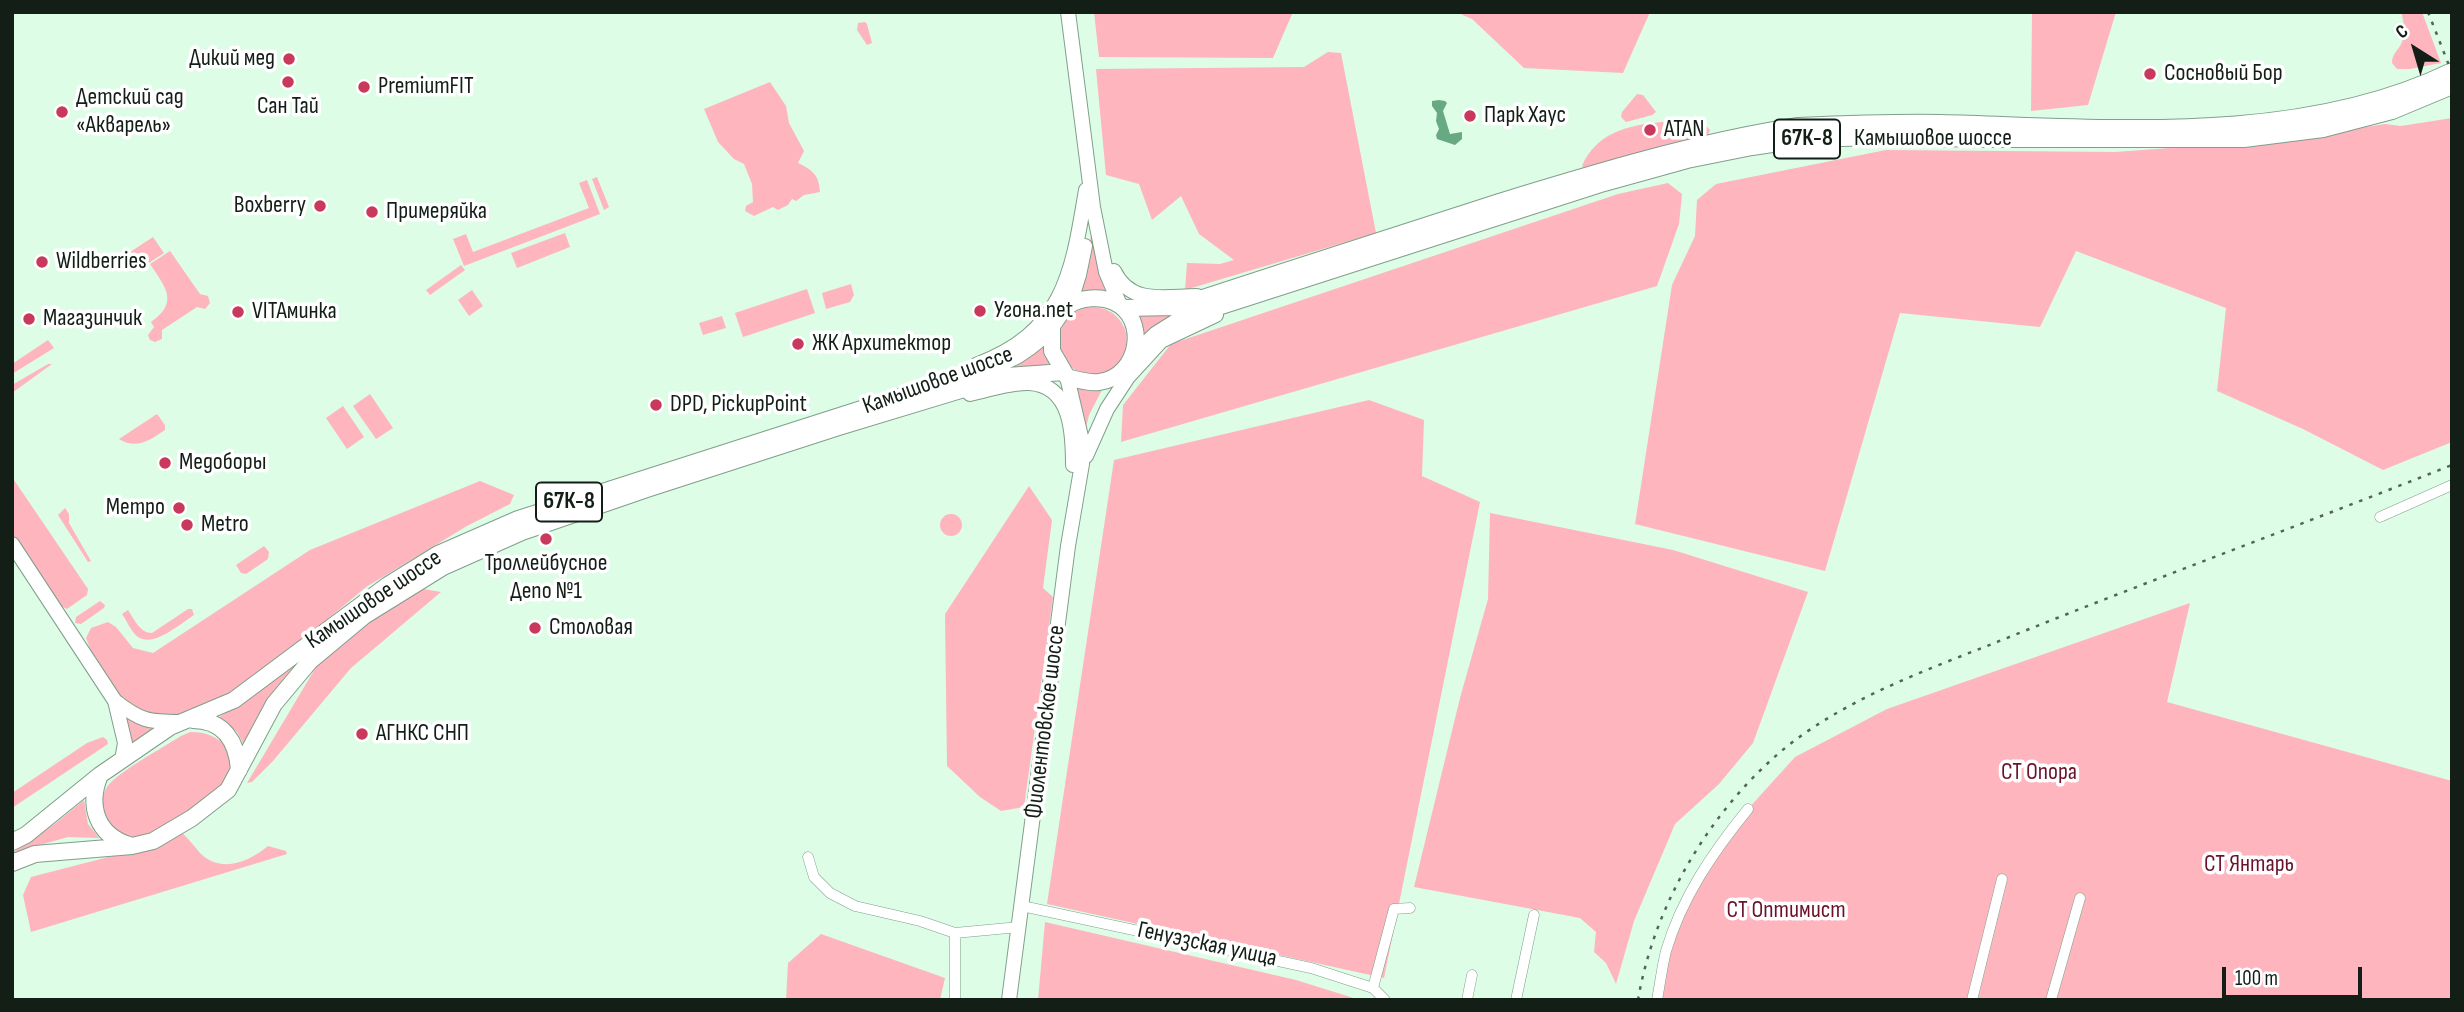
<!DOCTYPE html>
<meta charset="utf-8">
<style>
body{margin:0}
#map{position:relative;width:2464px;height:1012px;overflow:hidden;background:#ddfde7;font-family:"Sofia Sans Condensed",sans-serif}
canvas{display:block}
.frame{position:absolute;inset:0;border:14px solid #121e16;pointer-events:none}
.north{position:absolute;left:2380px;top:14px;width:70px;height:70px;-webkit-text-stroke:5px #fff;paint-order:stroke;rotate:323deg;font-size:19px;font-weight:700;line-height:28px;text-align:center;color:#121e16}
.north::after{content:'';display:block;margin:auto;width:24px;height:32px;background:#121e16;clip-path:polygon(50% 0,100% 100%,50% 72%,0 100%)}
.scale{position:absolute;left:2222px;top:967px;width:140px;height:32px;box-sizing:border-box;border:4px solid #121e16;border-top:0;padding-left:9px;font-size:21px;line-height:24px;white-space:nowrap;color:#121e16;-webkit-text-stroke:5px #fff;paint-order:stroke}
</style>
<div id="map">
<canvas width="2464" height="1012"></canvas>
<div class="frame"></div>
<div class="north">С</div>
<div class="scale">100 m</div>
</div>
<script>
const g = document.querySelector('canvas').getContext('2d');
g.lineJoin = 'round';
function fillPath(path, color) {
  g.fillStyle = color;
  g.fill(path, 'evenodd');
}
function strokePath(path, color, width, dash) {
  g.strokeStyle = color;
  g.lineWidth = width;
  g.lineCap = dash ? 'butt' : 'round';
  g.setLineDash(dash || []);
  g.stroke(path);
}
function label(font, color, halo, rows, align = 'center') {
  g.font = font + ' "Sofia Sans Condensed",sans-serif';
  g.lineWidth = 7;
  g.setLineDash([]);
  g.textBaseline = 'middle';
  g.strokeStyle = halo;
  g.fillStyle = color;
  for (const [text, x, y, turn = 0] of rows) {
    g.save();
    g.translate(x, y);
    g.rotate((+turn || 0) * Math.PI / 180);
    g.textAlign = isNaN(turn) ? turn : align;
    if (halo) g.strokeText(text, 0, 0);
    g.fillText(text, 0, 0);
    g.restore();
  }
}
fillPath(new Path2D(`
 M1094,12h199l-20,46 -174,-1z
 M1456,12h194l-27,61 -99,-5 -52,-49z
 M2032,12h84l-28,93 -57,6z
 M2401,12h21l19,51 -31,6h-13l-5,-6c0,-10 7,-13 10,-21 3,-9 2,-21 -1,-30z
 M865,22l2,2 5,19 -5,2 -10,-15 1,-7z
 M1328,52l13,1 35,180 -191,57 2,-27 33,1 14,-4 -35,-26 -18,-38 -29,24 -13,-36 -33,-9 -10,-106 208,-2z
 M770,82l16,24 3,17 15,28 -6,12c14,7 21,11 22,29l-16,3 -8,6 -4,-2 -4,6 -10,5 -5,-3 -19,9 -9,-5 1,-5 7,-4 -1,-18 -8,-20 -10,-5 -16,-17 -14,-33z
 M1637,94l6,1 13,17 -4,3 -26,7 -5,-5 1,-5z
 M2452,118v324l-69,28 -80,-41 -86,-38 9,-83 -150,-57 -36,76 -140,-14 -75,258 -190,-47 37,-239 23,-49 2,-36 19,-16 170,-34 229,2 167,-12 103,-16 16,2z
 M1662,122l6,1 4,5 21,-4 14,3 3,3 -2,5 -123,34 -3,-3c14,-33 46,-41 80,-44z
 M597,177l12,30 -5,3 -12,-31z
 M587,180l13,34 -136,52 -11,-27 13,-5 7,18 116,-44 -10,-25z
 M1668,183l14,11 -3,30 -22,62 -536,156 2,-37 48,-61 447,-150z
 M1092,230l22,68 -37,-2 6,-17z
 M565,233l5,14 -53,21 -6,-15z
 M153,237l11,16 -29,19 -11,-16z
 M170,251l30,43 8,2 2,7 -5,6 -8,-2 -35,23v9l-7,3 -5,-2 -2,-5 6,-8 -3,-5c28,-20 15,-34 -1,-58z
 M461,265l4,5 -35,25 -4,-5z
 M851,284l3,11 -4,7 -24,7 -4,-16z
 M807,289l8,24 -72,24 -8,-24z
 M472,290l11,16 -14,10 -11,-16z
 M1059 341a34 34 0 1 1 68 0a34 34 0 1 1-68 0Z
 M1188,309l-48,33 -8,-28z
 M722,316l4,12 -23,7 -4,-12z
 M48,340l6,8 -42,26v-10z
 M1046,340l9,29h-52z
 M48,364h4l-40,29v-8z
 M1073,384l31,2 -15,29 -3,13z
 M370,394l23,34 -17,11 -23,-33z
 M1369,400l55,20 -2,56 58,26 -96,476 -337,-74 67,-444z
 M343,406l21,31 -17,12 -21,-31z
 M157,414l8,11v5c-15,10 -28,20 -46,9z
 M12,477l76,112 -1,6 -20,14 -6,-3 -49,-71z
 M480,481l34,14 -4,9 -43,22 -101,61 -113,95 -54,30 -41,6 -36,-16 -31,-51 -5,-13 5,-10 17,-6 8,5 17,21 20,5 157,-103z
 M1029,486l23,34 -9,68 10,9 -29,210 -23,4 -21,-14 -33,-31 -2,-152z
 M65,508l4,6v9l22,38 -3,1 -30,-47z
 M1490,513l183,37 135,42 -55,151 -34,41 -44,40 -41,97 -18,63 -10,-21 -12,-11 2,-20 -16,-14 -166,-31 46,-189 28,-99z
 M940 525a11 11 0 1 1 22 0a11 11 0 1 1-22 0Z
 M264,546l5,6 -1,7 -22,15 -5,-1 -5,-8z
 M418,588l23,4 -90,76 -78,93 -21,21 -5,1 69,-116 14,-17 25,-20z
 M100,601l5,4 -1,3 -23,16 -6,-1 1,-6z
 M2190,603l-23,99 285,79v219h-795l9,-49 24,-61 58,-81 47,-52 92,-48z
 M188,609h4l2,6c-13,8 -40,33 -56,22 -7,-5 -11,-16 -16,-23l6,-4c6,9 12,23 24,23z
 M308,651l-64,94 -7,-13 -18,-15 38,-24z
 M127,715l31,13 -31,20 -2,-31z
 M190,732c16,0 28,4 37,17 21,36 -40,62 -64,78 -8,5 -19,11 -29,11 -25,0 -40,-31 -27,-51 9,-14 57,-40 74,-51z
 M103,737l4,3 1,4 -96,64v-15l75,-50z
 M84,800l4,24 11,14 -31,-1 -56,16 44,-30z
 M181,832c7,6 13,14 19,21 21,21 49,9 68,-7l18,5 1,3 -256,78 -8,-37 8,-18 116,-30z
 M1045,922l251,58 64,20h-322z
 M821,934l124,44 -5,22h-154l2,-37z`), '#feb5be');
fillPath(new Path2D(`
 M1439,100l6,1 2,2 -4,8 7,23 12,-2v7l-7,6 -18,-6 -1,-4 3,-6 -3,-8 1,-8 -5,-7v-5z`), '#67aa81');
const street = new Path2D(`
 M2380,517l72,-32
 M808,857l6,20 16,16 25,13 65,15 35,12 64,-6
 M1022,906l289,62 62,20 12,12
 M1373,988l21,-79 16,-1
 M955,1000v-67
 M1467,1000l5,-25
 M1516,1000l18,-85
 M1657,1000c3,-16 5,-33 9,-49 16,-54 47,-99 82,-142
 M1972,1000l30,-121
 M2051,1000l29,-102`);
const secondary = new Path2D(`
 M1068,12l25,195 13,65 14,33
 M1114,271c17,35 51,25 83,25
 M1071,301l8,-26 6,-29
 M976,365c88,-33 96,-91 110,-175
 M970,394c19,-4 40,-12 59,-11 43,2 44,51 44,82
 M1086,456l21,-47 21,-32 33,-36 55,-26
 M12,544l103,157 10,42 -3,17
 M115,701c26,20 33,21 65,21
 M1009,1000l59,-454 14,-82 1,-19 -16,-68`);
const primary = new Path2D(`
 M1123,308l52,-1c108,-35 216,-71 324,-105 98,-30 197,-60 299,-76 47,-2 95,-4 143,-3 166,4 357,23 511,-52
 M1134,355l23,-21 24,-15 423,-136 83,-23 65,-13 53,-8 74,-2 113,2h252l79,-10 69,-18 60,-25
 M193,720c31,0 44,22 46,50
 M100,775c-13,31 -3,60 29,70
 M12,842l14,-7 74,-60 70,-48 64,-27 154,-115 50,-31 80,-35 471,-151c9,-4 20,-8 29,-13 11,-7 25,-18 33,-28 6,-7 9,-15 17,-21 12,-9 33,-10 46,-4 35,16 26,75 -15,80 -11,1 -22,-2 -32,-5l-15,-26v-24
 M12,863l23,-9 97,-8 21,-5 39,-23 36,-28 46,-86 36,-43 54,-45 79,-49 79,-35 125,-43 192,-62 168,-51 57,-4`);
strokePath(street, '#809e8a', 11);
strokePath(secondary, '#809e8a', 16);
strokePath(primary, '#809e8a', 18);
strokePath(street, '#fff', 10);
strokePath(secondary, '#fff', 14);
strokePath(primary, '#fff', 16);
strokePath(new Path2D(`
 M2428,12l24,61
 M1638,1000c15,-89 65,-177 131,-238 62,-58 150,-89 228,-120 151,-61 304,-117 455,-177`), '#536559', 2.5, [3.5, 7]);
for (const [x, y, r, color] of [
 [289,59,7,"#c8395c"],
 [2150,74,7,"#c8395c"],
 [288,82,7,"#c8395c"],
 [364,87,7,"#c8395c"],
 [62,112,7,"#c8395c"],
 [1470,116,7,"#c8395c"],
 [1650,130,7,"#c8395c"],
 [320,206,7,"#c8395c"],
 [372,212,7,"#c8395c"],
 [42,262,7,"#c8395c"],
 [980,311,7,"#c8395c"],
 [238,312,7,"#c8395c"],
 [29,319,7,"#c8395c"],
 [798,344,7,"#c8395c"],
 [656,405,7,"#c8395c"],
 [165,463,7,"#c8395c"],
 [179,508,7,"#c8395c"],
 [187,525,7,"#c8395c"],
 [546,539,7,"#c8395c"],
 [535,628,7,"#c8395c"],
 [362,734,7,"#c8395c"]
]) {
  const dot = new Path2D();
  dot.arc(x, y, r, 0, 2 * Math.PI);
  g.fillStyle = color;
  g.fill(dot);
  strokePath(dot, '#fff', 2.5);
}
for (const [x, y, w] of [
 [1807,139,66],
 [569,502,66]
]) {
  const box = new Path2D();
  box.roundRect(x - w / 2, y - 19.5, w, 39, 5);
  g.fillStyle = '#fff';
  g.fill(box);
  strokePath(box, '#121e16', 2);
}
label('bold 23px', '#121e16', null, [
 ["67К-8",1807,139],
 ["67К-8",569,502]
]);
label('24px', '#121e16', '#fff', [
 ["Дикий мед",275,59,"right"],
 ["Сосновый Бор",2164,74],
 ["PremiumFIT",378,87],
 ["Детский сад",76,98],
 ["«Акварель»",76,126],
 ["Сан Тай",288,107,"center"],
 ["Парк Хаус",1484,116],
 ["ATAN",1664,130],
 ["Boxberry",306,206,"right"],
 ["Примеряйка",386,212],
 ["Wildberries",56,262],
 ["Угона.net",994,311],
 ["VITAминка",252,312],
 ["Магазинчик",43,319],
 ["ЖК Архитектор",812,344],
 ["DPD, PickupPoint",670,405],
 ["Медоборы",179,463],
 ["Метро",165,508,"right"],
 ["Metro",201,525],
 ["Троллейбусное",546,564,"center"],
 ["Депо №1",546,592,"center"],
 ["Столовая",549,628],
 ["АГНКС СНП",376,734]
], 'left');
label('24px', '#121e16', '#fff', [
 ["Камышовое шоссе",1933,139],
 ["Камышовое шоссе",938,381,-20],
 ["Камышовое шоссе",374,600,-34],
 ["Фиолентовское шоссе",1046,722,-83],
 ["Генуэзская улица",1207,945,12]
]);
label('24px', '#6b122b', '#fff', [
 ["СТ Опора",2039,773],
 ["СТ Янтарь",2249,865],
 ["СТ Оптимист",1786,911]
]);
</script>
